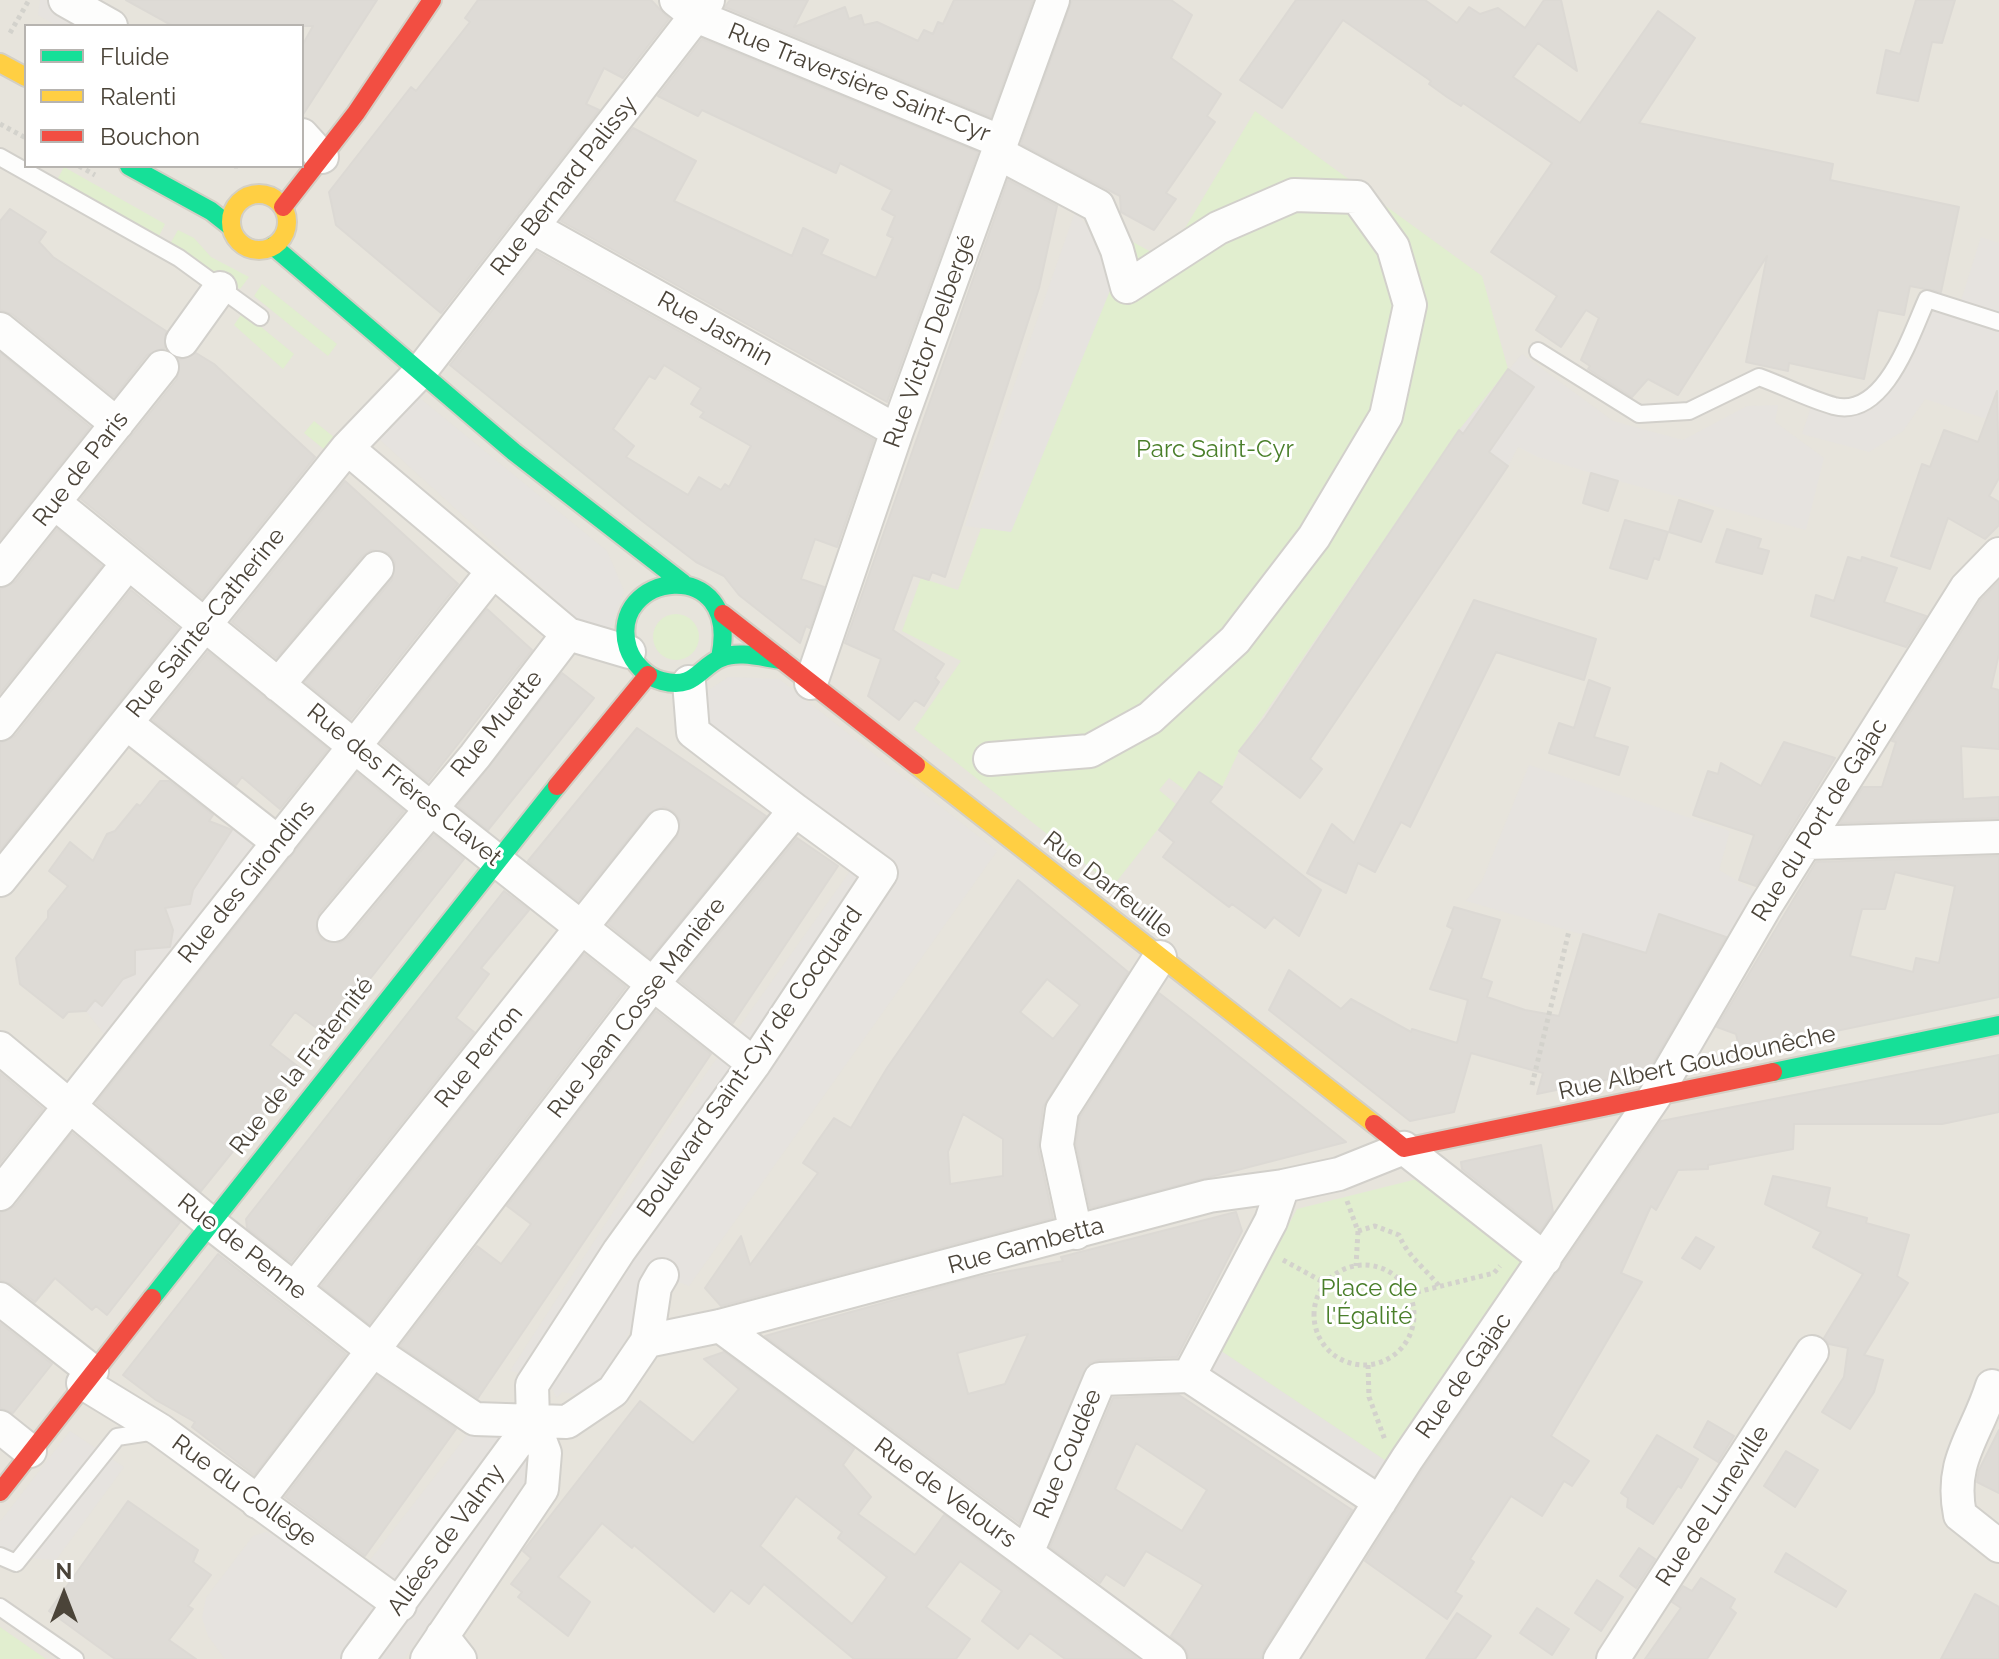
<!DOCTYPE html>
<meta charset="utf-8">
<style>
body{margin:0}
#map{position:relative;width:1999px;height:1659px;overflow:hidden;background:#f4f2ee;font-family:Raleway,sans-serif}
canvas{display:block}
.legend{position:absolute;left:24px;top:24px;width:280px;height:144px;box-sizing:border-box;background:#fff;border:2px solid #b7b4b0;margin:0;padding:10px 14px;list-style:none;font-size:24px;color:#4b4439}
.legend li{display:flex;align-items:center;gap:16px;height:40px}
.legend b{width:40px;border:2px solid #b7b4b0}
.north{position:absolute;left:24px;top:1555px;width:80px;height:80px;-webkit-text-stroke:6px #fff;paint-order:stroke;rotate:0deg;font-size:22px;font-weight:700;line-height:32px;text-align:center;color:#4b4439}
.north::after{content:'';display:block;margin:auto;width:28px;height:36px;background:#4b4439;clip-path:polygon(50% 0,100% 100%,50% 72%,0 100%)}
</style>
<div id="map">
<canvas width="1999" height="1659"></canvas>
<ul class="legend">
<li><b style="height:10px;background:#16e098"></b>Fluide</li>
<li><b style="height:10px;background:#ffcf43"></b>Ralenti</li>
<li><b style="height:10px;background:#f24e42"></b>Bouchon</li>
</ul>
<div class="north">N</div>
</div>
<script>
const g = document.querySelector('canvas').getContext('2d');
g.lineJoin = 'round';
function fillPath(path, color) {
  g.fillStyle = color;
  g.fill(path, 'evenodd');
}
function strokePath(path, color, width, dash) {
  g.strokeStyle = color;
  g.lineWidth = width;
  g.lineCap = dash ? 'butt' : 'round';
  g.setLineDash(dash || []);
  g.stroke(path);
}
function label(font, color, halo, rows, align = 'center') {
  g.font = font + ' Raleway,sans-serif';
  g.lineWidth = 6;
  g.setLineDash([]);
  g.textBaseline = 'middle';
  g.strokeStyle = halo;
  g.fillStyle = color;
  for (const [text, x, y, turn = 0] of rows) {
    g.save();
    g.translate(x, y);
    g.rotate((+turn || 0) * Math.PI / 180);
    g.textAlign = isNaN(turn) ? turn : align;
    if (halo) g.strokeText(text, 0, 0);
    g.fillText(text, 0, 0);
    g.restore();
  }
}
fillPath(new Path2D(`
 M0,0h1999v1659h-1999zM26,26h276v140h-276z`), '#e7e4dc');
fillPath(new Path2D(`
 M1255,111l227,165 26,93 -49,61 -220,321 -17,36 -23,-15 -13,19 -17,-13 -10,12 18,15 -64,81 -199,-157 47,-68 -59,-30 19,-53 37,12 138,-368 70,38z
 M64,167l101,57 -6,12 -102,-56z
 M178,230l16,8 17,19 38,20 -9,12 -70,-45z
 M262,284l75,60 -9,12 -74,-60z
 M243,312l51,42 -11,15 -49,-44z
 M314,421l26,21 -9,13 -27,-22z
 M653 637a23 23 0 1 1 46 0a23 23 0 1 1-46 0Z
 M1425,1177l105,80 -141,206 -168,-112 76,-142z
 M0,1627l46,32h-46z`), '#e1eecf');
fillPath(new Path2D(`
 M40,0h5l47,26h-35l-19,-11z
 M1075,212l46,52 -110,268 -46,-6z
 M1981,237l18,6v180l-74,-24 -22,32 -34,21 -67,-18 9,-27 24,8 37,-5 27,-33 42,-84 20,8z
 M1522,354l91,67 70,19 64,-34 31,-1 -3,17 49,36 -18,72 -188,-49 -80,-24 -20,-10 -10,19 -49,-36z
 M416,395l191,156 17,40 -14,40 -29,-8 -204,-186z
 M728,677l51,2 218,172 -308,435 -34,-13 -38,88 -29,35 -26,-4 -5,6 -11,-20 -36,-7 163,-251 188,-264 -156,-130 1,-34z
 M1529,765l201,66 -11,39 39,23 -27,45 -72,-24 -13,39 -180,-52 16,-20z
 M243,815l36,28 -164,205 -29,-37z
 M1221,1351l168,112 -19,30 -163,-116z
 M475,1425l25,5 37,27 -1,21 -132,181h-179l-17,-23 -6,-18 4,-20 47,-62 13,-4 16,6 130,56 -42,-34z
 M70,1431l54,36 -68,93 -56,-4v-34z`), '#e6e3df');
const building = new Path2D(`
 M126,0h251l-75,116v-70l11,-20h-140z
 M478,0h173l18,19 -46,59 -19,-10 -18,36 13,6 -158,203 -105,-88 -7,-33 82,-105 5,4 54,-69 -5,-4z
 M730,0h78l-14,27 51,-20 4,12 12,-4 3,10 13,-3 41,19 6,-11 9,4 5,-12 5,2 11,-24h79l-42,117 -266,-110z
 M1072,0h99l21,15 -21,43 50,36 -14,22 8,6 -49,71 10,6 -22,31 -33,-18 -1,-16 -99,-52z
 M1296,0h129l32,23 12,-16 11,7 18,-6 27,20 19,-28h17l16,71 -39,-28 -25,34 67,46 78,-112 37,27 -56,85 194,41 -3,16 129,27 -18,85 -31,-6 -6,29 -26,-5 -14,69 -75,-16 -1,8 -42,-9 21,-106 -89,139 -30,-16 -16,18 -44,-28 2,-3 -9,-6 18,-42 -13,-8 -25,37 -25,-17 21,-34 -66,-44 61,-89 -89,-60 -2,3 -14,-9 -18,-13 2,-3 -88,-61 -61,88 -42,-28z
 M1916,0h39l-13,43 -10,-1 -14,59 -41,-8 9,-43 14,4z
 M702,39l276,113 -91,250 -326,-181 72,-93 63,33 -22,40 118,55 11,-28 25,12 -7,14 55,24 17,-40 -6,-3 8,-19 -13,-7 10,-19 -52,-27 -4,10 -134,-63 -4,6 -40,-20z
 M1008,180l49,26 -18,82 -94,289 -13,-5 -3,8 -16,-5 -20,55 51,34 -9,14 4,4 -15,24 -9,-6 -16,20 -31,-24 13,-37 -36,-16z
 M10,209l36,23 -7,10 14,15 113,74 -1,17 -18,7 -33,42 -102,-83 -12,-4v-89z
 M537,252l337,188 -37,107 -22,-8 -14,40 23,8 -14,41 -4,-2 -6,17 -61,-48 -15,-19 -28,-14 -55,-42 -191,-155zM664,365l37,23 -10,16 13,8 -4,5 51,29 -22,41 -4,-3 -4,6 -22,-13 -11,18 -62,-38 8,-11 -21,-17 36,-53 6,3z
 M0,353l90,74 -90,113z
 M196,353l18,11 101,93 -113,141 -121,-99 96,-120 2,-19z
 M1508,369l26,18 -45,65 19,14 -198,293 12,10 -22,29 -61,-47 26,-33 194,-288 4,4z
 M1997,391l2,87 -10,18 10,6v23l-14,14 -37,-21 -18,51 -39,-13 31,-92 8,3 14,-37 34,12z
 M1591,473l27,8 -10,30 -25,-8z
 M345,481l113,103 -107,135 -46,-37 87,-102 3,-18 -6,-9 -18,-3 -9,6 -86,102 -44,-36z
 M1679,500l34,11 -12,31 -32,-10z
 M1625,520l43,12 -9,28 -5,-2 -7,21 -37,-11z
 M57,529l45,37 -102,127v-104l15,-7z
 M1727,529l34,10 -3,9 11,3 -7,23 -46,-12z
 M1848,557l13,4 1,-4 35,11 -13,34 42,14 -20,31 -95,-31 5,-21 18,6z
 M1999,581v73l-8,34 8,2v59l-38,-3 2,53 36,-2v21l-159,5 23,-36h19l14,-45 -4,-1 89,-141z
 M131,590l47,38 -178,222v-107l15,-7z
 M1474,600l122,39 -12,41 -88,-28 -86,175 -9,-5 -26,50 -17,-9 -12,30 -39,-20 25,-49 22,19z
 M487,609l45,41 -104,132 -47,-39z
 M208,652l120,97 -48,60 -38,-32 -6,8 -83,-65z
 M562,673l32,25 -106,132 -30,-24z
 M1589,680l21,8 -16,49 34,10 -9,28 -70,-22 10,-30 15,5z
 M637,728l129,88 -116,142 -42,-34 69,-87 3,-17 -6,-8 -10,-5 -16,7 -70,87 -50,-40z
 M1784,742l51,16 -79,128 -17,-6 15,-45 -61,-20 15,-44 10,3 3,-11 40,23z
 M1199,772l23,15 -12,15 111,88 -22,46 -25,-19 -9,11 -33,-24 -3,3 -66,-50 11,-15 -15,-12z
 M357,773l47,38 -85,102 -3,18 6,9 18,3 9,-6 85,-102 30,24 -138,176 -31,-23 -25,33 30,23 -99,123 -105,-88z
 M160,781h9l44,34 -4,6 23,9 -39,60 -3,14 -25,4 8,22 -3,17 -35,3v24l-12,5 -21,27 -7,-6 -9,11 -18,1 -5,6 -43,-34 -4,-26 32,-40v-7l20,-25 -19,-15 21,-29 23,19 14,-27 8,-3 22,-27 3,2z
 M797,838l41,28 -105,157 -53,-42z
 M1999,856v141l-259,54 -4,-17 -19,-7 99,-165zM1895,872l60,14 -16,77 -23,-5 -3,14 -63,-16 12,-47h23z
 M1018,880l110,92 -85,135 -5,41 15,70 -332,88 -16,-18 36,-52 9,29 68,-92 -15,-10 14,-21 17,-24 17,10 36,-60zM1047,979l33,26 -27,34 -33,-27zM963,1114l40,25v37l-53,8 -2,-32z
 M504,891l25,19 -48,58 8,6 -33,44 18,14 -183,230 -44,-34 -1,-9z
 M1454,907l46,13 -19,58 11,4 -5,15 38,13 34,6 24,-82 63,19 13,-39 67,23 -78,134 -111,23 6,-21 -72,-20 -17,59 -44,9 -141,-111 20,-40 52,39 10,-10 60,33 1,-3 45,14 11,-43 -38,-11 23,-60 -6,-3z
 M584,954l42,33 -257,337 -48,-38z
 M1159,993l31,24 156,125 -256,66 -14,-64 4,-27z
 M656,1011l55,43 -233,344 -78,-52 77,-100 24,18 30,-40 -24,-18z
 M1999,1055v57l-57,12h-148l-1,25 -85,16v4l-30,1 -22,40 -5,-4 -30,67 21,9 -91,154 38,25 -17,25 -8,-5 -22,35 -31,-20 -41,63 4,3 -19,30 7,4 -15,23 -82,-58 58,-92 238,-348z
 M0,1073l43,36 -43,54z
 M72,1133l108,89 -73,93 -11,-9 -4,4 -37,-32 -20,24 -23,-18 -12,-4v-67l15,-7z
 M1541,1145l12,67 -13,19 -78,-62 -1,-7z
 M1773,1176l57,12 -4,19 41,11 -1,5 43,12 -12,41 11,7 -44,72 19,5 -9,32 -24,37 -28,-17 22,-35 4,-29 -19,-4 -5,-6 39,-64 -50,-27 8,-15 -56,-28z
 M1236,1212l6,19 -65,126 -78,3 -10,4 -70,159 -254,-187 208,-58 90,-17 -2,-4zM1028,1334l-23,50 -37,10 -11,-41z
 M1696,1237l18,10 -14,22 -18,-11z
 M218,1254l128,100 -92,121 -62,-48 3,-5 -39,-22 -33,-25z
 M0,1323l52,41 -39,49 -13,-5z
 M724,1352l130,97 -11,16 28,32 -13,17 57,41 29,-40 194,144h-73l-35,-26 -12,16 -36,-28 20,-30 -42,-30 -34,46 44,32 -14,20h-102l-90,-75 -15,20 -18,-14 -17,22 -80,-67 -2,3 -30,-25 -44,54 32,25 -22,34 -50,-39 4,-5 -11,-8 20,-26 -8,-7 117,-150 53,42 46,-54 -35,-30zM796,1496l46,36 -4,6 49,39 -35,47 -92,-78z
 M377,1376l79,53 -91,127 -80,-59z
 M1179,1395l173,115 -88,139 -3,10h-72l-2,-8 -16,-15 32,-51 -57,-34 -22,35 -18,-12 -6,9 -50,-36 63,-149zM1136,1443l71,47 -25,41 -67,-42z
 M1708,1421l26,15 -16,26 -24,-15z
 M1999,1430v63l-22,-11 2,-12z
 M1657,1435l41,24 -17,29 -3,-2 -25,38 -26,-17 1,-9 -7,-5z
 M1786,1451l32,19 -23,37 -31,-21z
 M128,1501l70,49 -5,12 18,13 -23,31 5,3 -24,31 27,19h-81l-66,-48z
 M1639,1548l16,11 -19,29 -16,-12z
 M1786,1553l60,38 -10,16 -61,-35z
 M1701,1578l34,21 -5,9 6,5 -29,46h-62l36,-51 -9,-6 11,-16 9,5z
 M1597,1580l26,17 -22,34 -26,-18z
 M1975,1594l24,13v52h-58z
 M1537,1608l32,21 -17,26 -32,-22z
 M1457,1613l34,23 -16,23h-49z`);
fillPath(building, '#dedbd6');
strokePath(building, '#dcd9d4', 2);
const lane = new Path2D(`
 M0,157l179,101 81,59
 M1538,351l101,63 50,-3 70,-34c25,9 50,22 75,29 51,13 77,-72 93,-107l72,23
 M0,1556l16,7 101,-126 39,-6
 M0,1607l75,52`);
const street = new Path2D(`
 M65,0l46,26
 M676,0l20,16 306,126
 M302,135l20,22
 M532,227l365,204
 M0,329l117,95
 M182,341l38,-53
 M347,448l221,186 61,18
 M56,504l373,303 325,257
 M0,570l162,-203
 M811,683l86,-252 156,-431
 M278,685l99,-117
 M126,723l153,120
 M0,724l128,-161
 M990,759l100,-8 60,-33 85,-78 79,-103 72,-121 24,-111 -17,-58 -36,-50 -63,-2 -76,33 -91,59 -10,-37 -19,-44 -100,-53
 M1806,843l193,-6
 M0,880l347,-432 73,-76 288,-372
 M334,925l141,-169 93,-122
 M0,1048l209,174 162,127 104,70 92,3 46,-31 34,-50 8,-54 7,-12
 M0,1194l493,-623
 M1076,1233l-19,-88 5,-35 98,-153
 M295,1288l367,-462
 M0,1299l92,72
 M720,1326l450,333
 M647,1341l73,-15 489,-130 74,-10 56,-12 65,-26 141,111
 M1189,1376l82,-155 12,-35
 M83,1383l77,47 240,175
 M1992,1386c-16,51 -43,74 -32,129l39,31
 M0,1427l30,24
 M257,1502l395,-517 143,-175 -102,-78 -4,-50
 M1027,1553l73,-174 89,-3 191,126
 M442,1636l18,23
 M358,1659l175,-238
 M427,1659l115,-170 3,-36 -12,-32 -1,-36 87,-134 135,-187 127,-191 -86,-63
 M1280,1659l127,-200 248,-363 110,-189 201,-319 33,-34
 M1613,1659l199,-307`);
const fast = new Path2D(`
 M129,166l82,45 19,15
 M273,246l241,206 169,131
 M720,658c23,-106 -115,-86 -92,-10 5,15 18,29 34,33 33,9 37,-14 59,-23 18,-8 43,0 61,2
 M1773,1072l226,-47
 M152,1298l405,-512`);
const slow = new Path2D(`
 M0,63l26,14
 M231 222a28 28 0 1 1 56 0a28 28 0 1 1-56 0Z
 M916,765l458,359`);
const jam = new Path2D(`
 M283,207l73,-94 76,-113
 M723,614l193,151
 M557,786l91,-111
 M1374,1124l30,24 369,-76
 M0,1492l152,-194`);
strokePath(lane, '#d2d0cb', 20);
strokePath(street, '#d2d0cb', 36);
strokePath(fast, '#d3cfc5', 22);
strokePath(slow, '#d3cfc5', 22);
strokePath(jam, '#d3cfc5', 22);
strokePath(new Path2D(`
 M10,33l19,-33
 M0,124l26,14
 M79,166l16,9
 M234,166h8
 M1532,1085l37,-154
 M1347,1201l11,30 -2,35
 M1358,1231l17,-5 24,9c9,22 26,33 41,52
 M1283,1260l42,23
 M1314 1315a50 50 0 1 1 100 0a50 50 0 1 1-100 0Z
 M1409,1294l85,-21 6,-7
 M1368,1365l1,32 16,43`), '#d3d2cc', 5, [4, 4]);
strokePath(lane, '#fdfdfc', 16);
strokePath(street, '#fdfdfc', 32);
strokePath(fast, '#16e098', 18);
strokePath(slow, '#ffcf43', 18);
strokePath(jam, '#f24e42', 18);
label('24px', '#4b4439', '#fff', [
 ["Rue Traversière Saint-Cyr",859,83,22],
 ["Rue Bernard Palissy",564,186,-52],
 ["Rue Jasmin",715,329,29],
 ["Rue Victor Delbergé",930,341,-70],
 ["Rue de Paris",81,469,-52],
 ["Rue Sainte-Catherine",206,623,-51],
 ["Rue Muette",497,724,-51],
 ["Rue des Frères Clavet",404,785,39],
 ["Rue du Port de Gajac",1820,820,-58],
 ["Rue des Girondins",247,882,-51],
 ["Rue Darfeuille",1108,885,38],
 ["Rue Jean Cosse Manière",637,1008,-52],
 ["Rue Perron",479,1057,-51],
 ["Boulevard Saint-Cyr de Cocquard",750,1062,-55],
 ["Rue Albert Goudounêche",1697,1063,-12],
 ["Rue de la Fraternité",302,1066,-52],
 ["Rue Gambetta",1026,1246,-15],
 ["Rue de Penne",242,1247,38],
 ["Rue de Gajac",1464,1376,-55],
 ["Rue Coudée",1068,1454,-67],
 ["Rue du Collège",244,1491,36],
 ["Rue de Velours",945,1493,36],
 ["Rue de Luneville",1713,1506,-57],
 ["Allées de Valmy",446,1540,-54]
]);
label('24px', '#4a7f2a', '#fff', [
 ["Parc Saint-Cyr",1215,450],
 ["Place de",1369,1289],
 ["l'Égalité",1369,1317]
]);
</script>
